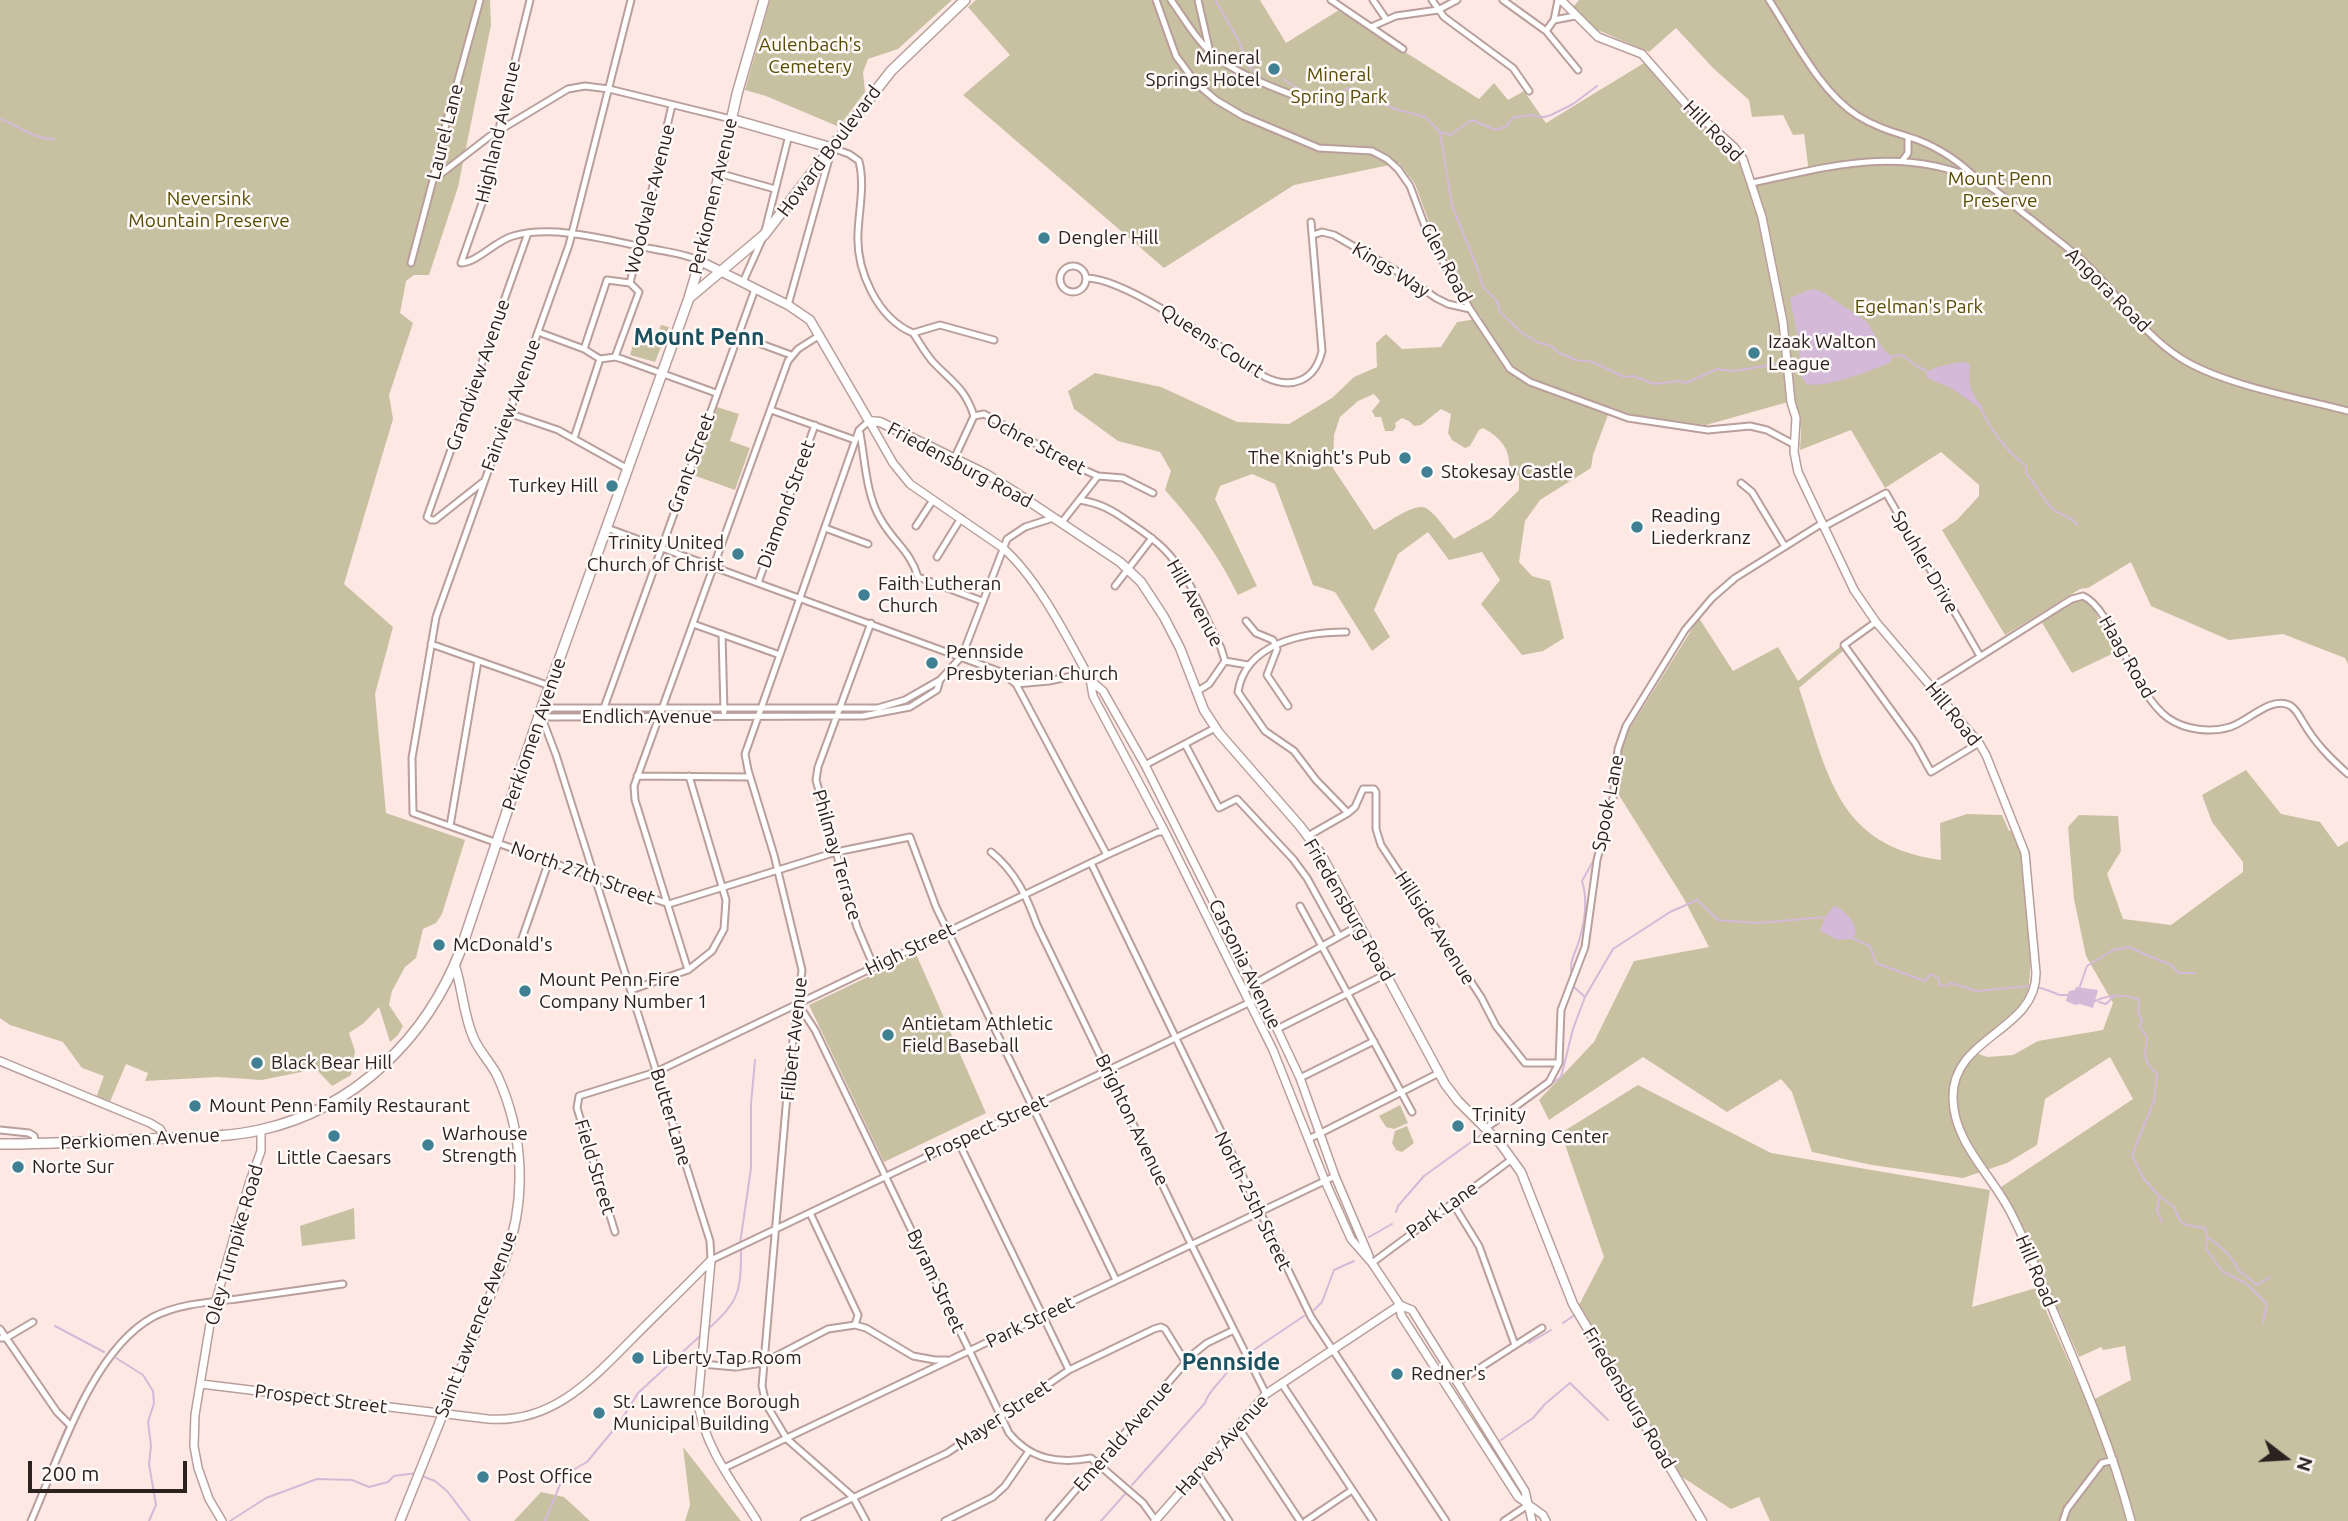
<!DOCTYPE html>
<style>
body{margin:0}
#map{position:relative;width:2348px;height:1521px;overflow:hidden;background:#fee8e4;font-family:Ubuntu,sans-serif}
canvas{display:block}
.north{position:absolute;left:2250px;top:1423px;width:70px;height:70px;-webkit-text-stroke:5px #fff9f8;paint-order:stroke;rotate:107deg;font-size:19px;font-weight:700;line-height:28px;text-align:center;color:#2b211f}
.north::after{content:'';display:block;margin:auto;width:24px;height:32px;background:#2b211f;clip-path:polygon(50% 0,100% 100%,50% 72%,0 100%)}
.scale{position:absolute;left:28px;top:1461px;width:159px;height:32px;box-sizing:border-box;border:4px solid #2b211f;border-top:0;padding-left:9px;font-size:21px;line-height:24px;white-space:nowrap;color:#2b211f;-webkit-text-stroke:5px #fff9f8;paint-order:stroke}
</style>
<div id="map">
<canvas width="2348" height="1521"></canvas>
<div class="north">N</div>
<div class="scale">200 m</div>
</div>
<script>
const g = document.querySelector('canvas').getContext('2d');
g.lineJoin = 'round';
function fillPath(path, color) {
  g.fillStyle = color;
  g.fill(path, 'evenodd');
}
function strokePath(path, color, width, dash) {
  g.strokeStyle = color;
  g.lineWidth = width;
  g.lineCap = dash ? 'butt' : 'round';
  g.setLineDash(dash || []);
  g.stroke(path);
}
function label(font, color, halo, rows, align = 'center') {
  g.font = font + ' Ubuntu,sans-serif';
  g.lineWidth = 5;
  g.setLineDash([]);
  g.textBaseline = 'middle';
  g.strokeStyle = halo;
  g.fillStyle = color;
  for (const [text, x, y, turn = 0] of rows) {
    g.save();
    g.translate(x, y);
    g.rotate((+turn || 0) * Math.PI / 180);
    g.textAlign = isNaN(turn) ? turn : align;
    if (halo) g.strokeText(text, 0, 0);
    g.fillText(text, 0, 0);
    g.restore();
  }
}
fillPath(new Path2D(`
 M0,0h490l1,25 -33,162 -29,88h-15l-8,6 -6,32 13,10 -24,72 4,24 -49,165 49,43 -18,67 11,119 79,27 -23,74 -6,9 -13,6 -7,29 -11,9 -13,24 -3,14 14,21 -5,9 -8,7 -11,-35 -15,16 -15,10 6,18 -4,24 -19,11 -16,-17 -54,11 -45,-3 -72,4 3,-8 -22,-9 -17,40 -13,-6 8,-22 -22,-8 -19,-26 -53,-17 -10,-7z
 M770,0h182l-54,49 -30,10 -5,13 2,20 -25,33 -3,1 -71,-30 -21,-6z
 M976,0h284l26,43 53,-33 140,89 15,-16 14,17 16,-9 22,32 98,-60 42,47 43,38 9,11 10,28 61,-14 -5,-39 -11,1 -10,-20 -31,2 -3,-17 -35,-31 -38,-41 -27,24 -54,-23 -22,-22 6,-7h769v664l-3,-6 -62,-24 -54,6 -78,-34 -20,-44 -43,26 -8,1 -75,46 -63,-105 15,-10 22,-24v-11l-38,-33 -56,36 -34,-58 -51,20 1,-19 -6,-29h-7l-82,23 -74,-10 -21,-8 -18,48 -2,13 -51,32 -15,21 -6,41 13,14 18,5 14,57 -21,13 -21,4 -41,-51 19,-24 -18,-28 -33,8 -21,-28 -30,22 -24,56 16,27 -18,14 -37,-59 -22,-7 -38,-101 -23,-10 -32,12 -5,13 42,87 -19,9c-21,-42 -42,-70 -73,-105l6,-19 -11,-19 -42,-11 -44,-32 -6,-18 27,-18 66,14 76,35 52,2 43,-26 22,-21 23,-10 -1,-24 10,-9 16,15 39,-2 16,-25 25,-4 -9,-11 -41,-77 -17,-46 -16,-21 -105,22 -130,83 -201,-173 47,-40 -42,-48zM1374,394l6,7 -8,10 3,6h6l4,14h8l3,-4 -1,-4 7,-5 7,3 5,5 7,-1 20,-16 10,5 -3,19 4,7 13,8 5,-2 9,-16 4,-2c18,10 28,21 26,43l10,5v14l-28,28 -37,21c-8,-9 -18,-25 -28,-31 -12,-6 -41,17 -52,22l-41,-62 1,-33 6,-18 18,-16z
 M661,325l8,2 -14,35 -25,-7 7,-24 21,2z
 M717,407l22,7 -9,27 20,7 -15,42 -42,-15z
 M2082,600l10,6 24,46 -44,21 -31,-52 27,-17z
 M1699,618l34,53 45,-24 20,34 43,-35 3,4 -45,38c29,85 37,158 142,172l-1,-37 27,-9 35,1 7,16 4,-1c2,6 6,13 7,20 6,24 17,132 5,150 -13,22 -40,32 -55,51l17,6 26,-2 25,-14 65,-11 10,-27 -27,-47 -12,-57 -6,-72 11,-12 39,1 3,35 -14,23 16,45 48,6 72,-53v-10l-31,-40 -10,-27 44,-25 35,44 39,8 18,25 10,-6v680h-578l-11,-24 -28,12 -49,-32 -103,-172 25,-48 -43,-124 77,-48 133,68 219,37 -18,117 64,-19 51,115 44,-23 -6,-34 -22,4 -2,-3 -22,10 -63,-143 -15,-27 132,-88 -23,-42 -65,42 -8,46 -30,18 -44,15 -91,-13 -60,-13 -20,-60 -11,-13 -54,33 -84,-55 -94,63 -10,-20 55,-58 40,-81 75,-14 -25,-48 -67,-107 2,-33 6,-23z
 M916,954l70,159 -102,49 -75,-157z
 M1400,1105l8,18 -14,6 -8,-2 -7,-11z
 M1407,1126l7,17 -12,9 -6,-2 -4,-7 3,-12z
 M354,1208l1,31 -53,7 -2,-20z
 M683,1447l58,74h-56l5,-16z
 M541,1492l23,5 26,24h-76z`), '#c7c1a2');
fillPath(new Path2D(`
 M1814,289l10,4 43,29 17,28 8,7 -1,5c-17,8 -67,27 -85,22l-5,-8 -2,-33 -9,-45 16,-7z
 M1967,362l3,3c-2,18 0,27 12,41l-1,3 -30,-21 -24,-10 -1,-5c12,-8 27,-10 41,-11z
 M1834,906c12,5 21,15 22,28l-4,5 -14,1 -18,-9 6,-15z
 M2076,987l22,3 -5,18 -13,-4 -5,1 -9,-4 3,-10 6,-1z`), '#d4b9d9');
strokePath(new Path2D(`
 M1215,0l24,41 10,26 11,7
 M1283,79c26,17 36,26 66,9l46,21 30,8 15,15 12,74 26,64 5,17 14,14 3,11 21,20 16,10 14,4 8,7 17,7 17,2 31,15 9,-1 21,8 25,-3 7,2 31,-14 17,2 50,-8
 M0,119c19,7 33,20 54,20
 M1441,132l9,3 22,-15 24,10 11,-4 5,-8 17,-3 15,2 7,-2 22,-11 24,-18
 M1890,357l12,-2 18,13 8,3
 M1980,407c11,23 26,44 46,59v7c9,9 16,27 28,37 8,6 18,6 23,15
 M1852,938l18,8 6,17 49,18 6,-7 8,5v6l7,1 5,-3 25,8 54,-5
 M1572,978c-3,-18 2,-21 7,-37 6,-20 9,-41 3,-60l10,-18
 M2035,987c4,0 21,6 24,8h10
 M2079,989l8,-23 26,-16 15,-3 43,18 8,8h16
 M1585,997l28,-48 57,-37 27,-12 21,20 39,3 70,-6
 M2095,1001c14,-6 29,-8 44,-1l-1,13 4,9 -3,4 8,11c-2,15 -5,26 10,36l-3,28 -22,54 12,24 15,17 15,11 6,14 6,4 19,3 2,9c12,8 27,20 31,33l19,15 13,-8
 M2099,1002l7,2 8,-8
 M1490,1129l71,-52 12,-48 12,-32 -11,-10 -1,-4
 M2159,1197l-2,14 5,11
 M1396,1212l2,-6 26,-30 61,-44
 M1369,1237l23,-13
 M2207,1238l-1,11 16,22 25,13 20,20 -4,19
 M740,1244l11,-76v-64l4,-44
 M1314,1310l8,-8 12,-32 20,-9
 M1563,1323l10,-7
 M55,1326l49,26
 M707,1330c32,-29 34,-37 34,-81
 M1529,1343l22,-13
 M1252,1351l52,-35
 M116,1358l27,17 10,16 1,12 -6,19 3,24 -2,18 7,41 -7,16
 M1501,1440l32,-22 12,-14 25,-21 38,37
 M422,1476l13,5 12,10 23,30
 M1132,1485l73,-82c5,-17 24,-26 29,-43l7,-3
 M230,1521l36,-23 51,-19 35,1 17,7 19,-5 6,-6 23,-3
 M545,1521l19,-46 23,-13 33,-40 18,-29 62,-57
 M1101,1521l24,-27`), '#d4b9d9', 2);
const minor = new Path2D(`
 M530,0l-27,110 -16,79 -26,74c17,-1 34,-22 52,-27 42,-12 98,5 140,13 15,3 33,5 47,12
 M631,0l-62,245 -133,372 -24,141 1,55 256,91 167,-52 74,-15 26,70 180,373
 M1156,0l20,56 20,27 20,17 27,16 76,32 53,3 15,8 11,10 12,17 19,51 41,72 40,60 20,13 98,36 80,12 42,-4 17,4 28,15
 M1171,0c14,20 29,46 49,60 25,17 54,28 81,38
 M1198,0l11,48
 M1331,0l72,49
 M1373,0l13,19
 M1432,0l12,17 69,51 16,23
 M1503,0l43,31 32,39
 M1769,0c25,38 50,91 89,116 19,12 39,17 60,24 23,9 42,22 59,39
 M1554,20l21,-4
 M1371,27l25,-11 42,-6 19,-10
 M1546,31l8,-11 4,-20
 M1902,161l6,-8v-16
 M718,173l57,16
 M433,180l57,-44 78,-47 17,-3 24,3 122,30
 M1752,183c79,-17 150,-38 228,-2 19,9 34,26 51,38 20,17 43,32 61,51 29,29 54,67 90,89 42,26 117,39 166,52
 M1313,235l9,-3 12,3 66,38 36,25 12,6 22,5
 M411,263l22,-83 8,-38 39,-142
 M1060 279a13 13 0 1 1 26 0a13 13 0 1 1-26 0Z
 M1086,278c42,0 140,73 179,99 27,13 50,4 57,-26l-11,-129
 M743,282l21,-47 25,-100
 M788,305l44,-157 17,6 10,7c6,24 0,47 -1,72 -2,37 19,85 55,100l27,-8 54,15
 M538,332l46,17 16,10 15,-2 7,2 94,34
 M913,333c7,10 12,20 20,29 19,20 32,26 41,54
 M737,335l54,20
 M584,349l23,-69 23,3 42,-178
 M615,357l24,-65 -9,-9
 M771,410l84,30
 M508,413l50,17 70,39
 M974,416l10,-2 91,52 23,10
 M860,433c5,27 6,61 20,85 13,24 30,32 38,59l64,24
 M574,438l26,-79
 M954,459l20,-43
 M483,482l-48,38h-4l-4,-3 101,-284
 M1741,483l11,9 32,53
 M1079,500c21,3 33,10 50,22 12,8 24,16 35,27 26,26 40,67 57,99l4,13
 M1062,522l36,-46 25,2 30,15
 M916,526l17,-26
 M1823,527l63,-34 94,163
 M607,528l394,144 15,12 91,171
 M825,528l43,16
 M937,557l24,-39
 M758,583l57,-158
 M1115,586l37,-48
 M1246,621l10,12 17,7 4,9 -10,26 21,31
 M1876,622l-32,23 71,98 16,29 48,-29
 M871,623l-53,144 -2,13 41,147 17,40
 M693,624l87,31
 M1346,632c-42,0 -101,11 -108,60l27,39 29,20 22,29 32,33
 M722,634l2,78
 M431,644l119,42
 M1225,661l23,4
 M1016,684l33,-3 37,-8
 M1932,687l130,-82 10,-6 11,-3c30,13 50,97 85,122 17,12 43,15 62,9 17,-5 41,-31 59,-22 7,3 10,11 14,17 12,21 27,36 45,52
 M1196,692l13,-8 16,-23
 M540,713l16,42 154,486 1,19 550,-263
 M540,713l10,4 313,-1 47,-9 27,-17 3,-10 22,-24 45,-117 18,-12 28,-9
 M540,713l13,-5h325l27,-8 35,-20
 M601,716l154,-427
 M1185,744l34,64 18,-9 56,60 14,19 32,58
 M1145,765l70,-37
 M637,776l113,1
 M450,826l28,-165
 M1308,836l40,-23 7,-6 8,-18h11l2,3v37l5,16 100,152 15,29 29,37h34
 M991,852c24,19 36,45 46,73l154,319 75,150
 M1091,863l220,454 135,204
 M1300,906l112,206
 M520,944l29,-83
 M688,970l-53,-170 -1,-14 154,-425 10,-12 22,-14
 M631,990l57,-20 24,-19 12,-22 2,-29 -37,-124
 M1243,990l108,-60
 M798,1004l17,26 194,403c22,27 50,31 82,25l52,45 13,18
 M1277,1029l109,-55
 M1300,1078l74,-37
 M1486,1128l63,-46 10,-19 2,-53 24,-63 12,-87 16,-62 5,-49 8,-23 59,-96 27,-32 23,-20 86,-54
 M0,1130l29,3 5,3 2,7
 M1309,1139l130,-66
 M958,1141l111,229
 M1452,1202l27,44 36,99
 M810,1213l48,102 -3,10
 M615,1232l-38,-124 2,-12 77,-24 451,-217 51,-23h7
 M1372,1263l140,-104
 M0,1329l57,83 14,14
 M0,1338h6l27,-16
 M702,1364l33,3 28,-4 65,-34 27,-4 11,3 47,28 22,4h12
 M1458,1382l84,-54
 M1282,1384l91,137
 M1238,1427l62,94
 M724,1468l611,-292
 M1197,1473l32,48
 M31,1521c28,-63 60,-170 122,-204 25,-13 56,-15 84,-18 35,-5 71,-10 106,-15
 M804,1521l143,-68 122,-83 85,-41 7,-2 4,2 21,34
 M866,1521l-13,-24 -66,-58 -21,-35 -4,-18 27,-314 13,-102 -28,-115 -26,-85 -3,-16 114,-324 10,-9
 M945,1521l48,-24 12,-11 24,-35
 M1049,1521l143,-166 15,-12 27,-13
 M1306,1521l46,-31
 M1504,1521l24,-16
 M2063,1521l4,-12 35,-46 12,-3`);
const tertiary = new Path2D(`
 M1561,0l37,37 44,17 43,49 49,44 9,12 19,58 21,105 8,80 5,16 -2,34 4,20 56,118 22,32 103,121 7,12 39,98 11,120c0,59 -85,63 -83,126 1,45 41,78 59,116 18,35 31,72 46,107 28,66 55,130 73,199
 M869,421l24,42 17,21 93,64c35,31 64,89 87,131l3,17 72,136 108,218 52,131 26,58 21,24 28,42 1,10 117,182 25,18 3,6
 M1090,680l13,11 42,74 132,264 23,49 35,98 34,80
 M0,1061l150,62 10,6 5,9
 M711,1261l-13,141c6,45 36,82 59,119
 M1400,1305l12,5 113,181 7,30
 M201,1384l287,35c67,5 107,-43 150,-86 24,-24 49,-48 73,-73
 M222,1521l-13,-22 -11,-31 -4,-22 1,-31 16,-97 38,-134 12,-33v-21
 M1155,1521l111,-127 134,-89`);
const secondary = new Path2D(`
 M700,261l88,44 22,15 59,101 11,1 106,52 32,20 102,68 21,20 23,35 16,31 24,62 15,23 81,93 21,28 124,230 13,17 42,42 21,29 52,132 129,217
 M400,1521l105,-262c22,-60 19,-125 -8,-184 -7,-13 -17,-23 -23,-36 -11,-24 -11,-49 -19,-73`);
const primary = new Path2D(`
 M731,119l101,29
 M689,298l75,-63 127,-164 74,-71
 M0,1144c50,0 99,-3 149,-5 37,-2 75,-1 111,-9 95,-21 167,-92 201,-181l79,-236 149,-415 11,-37 37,-167 27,-94`);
strokePath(minor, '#b99f9b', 9);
strokePath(tertiary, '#b99f9b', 10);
strokePath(secondary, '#b99f9b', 11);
strokePath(primary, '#b99f9b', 12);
strokePath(minor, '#fff', 5);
strokePath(tertiary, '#fff', 7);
strokePath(secondary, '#fff', 8);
strokePath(primary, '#fff', 9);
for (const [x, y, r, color] of [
 [1274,69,7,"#3f8193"],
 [1044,238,7,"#3f8193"],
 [1754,353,7,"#3f8193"],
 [1405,458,7,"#3f8193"],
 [1427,472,7,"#3f8193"],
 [612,486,7,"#3f8193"],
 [1637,527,7,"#3f8193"],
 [738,554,7,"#3f8193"],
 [864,595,7,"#3f8193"],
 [932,663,7,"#3f8193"],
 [439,945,7,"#3f8193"],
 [525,991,7,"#3f8193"],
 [888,1035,7,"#3f8193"],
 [257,1063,7,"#3f8193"],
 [195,1106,7,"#3f8193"],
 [1458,1126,7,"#3f8193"],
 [334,1136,7,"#3f8193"],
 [428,1145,7,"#3f8193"],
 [18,1167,7,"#3f8193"],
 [638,1358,7,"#3f8193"],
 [1397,1374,7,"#3f8193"],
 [599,1413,7,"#3f8193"],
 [483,1477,7,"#3f8193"]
]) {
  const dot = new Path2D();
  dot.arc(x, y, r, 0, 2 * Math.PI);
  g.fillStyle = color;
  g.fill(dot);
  strokePath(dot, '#fff9f8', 2.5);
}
label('19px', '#584b02', '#fff9f8', [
 ["Aulenbach's",810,45],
 ["Cemetery",810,67],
 ["Mineral",1339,75],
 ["Spring Park",1339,97],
 ["Mount Penn",2000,179],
 ["Preserve",2000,201],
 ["Neversink",209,199],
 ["Mountain Preserve",209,221],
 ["Egelman's Park",1919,307]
]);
label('19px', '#2b211f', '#fff9f8', [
 ["Mineral",1260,58,"right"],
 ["Springs Hotel",1260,80,"right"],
 ["Dengler Hill",1058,238],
 ["Izaak Walton",1768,342],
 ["League",1768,364],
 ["The Knight's Pub",1391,458,"right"],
 ["Stokesay Castle",1441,472],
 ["Turkey Hill",598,486,"right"],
 ["Reading",1651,516],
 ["Liederkranz",1651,538],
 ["Trinity United",724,543,"right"],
 ["Church of Christ",724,565,"right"],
 ["Faith Lutheran",878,584],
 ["Church",878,606],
 ["Pennside",946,652],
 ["Presbyterian Church",946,674],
 ["McDonald's",453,945],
 ["Mount Penn Fire",539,980],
 ["Company Number 1",539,1002],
 ["Antietam Athletic",902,1024],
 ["Field Baseball",902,1046],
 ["Black Bear Hill",271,1063],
 ["Mount Penn Family Restaurant",209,1106],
 ["Trinity",1472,1115],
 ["Learning Center",1472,1137],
 ["Warhouse",442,1134],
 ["Strength",442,1156],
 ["Little Caesars",334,1158,"center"],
 ["Norte Sur",32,1167],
 ["Liberty Tap Room",652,1358],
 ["Redner's",1411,1374],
 ["St. Lawrence Borough",613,1402],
 ["Municipal Building",613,1424],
 ["Post Office",497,1477]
], 'left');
label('19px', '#2b211f', '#fff9f8', [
 ["Hill Road",1713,131,46],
 ["Laurel Lane",445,132,-76],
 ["Highland Avenue",498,132,-77],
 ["Howard Boulevard",829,151,-53],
 ["Perkiomen Avenue",713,196,-77],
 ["Woodvale Avenue",650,199,-76],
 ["Glen Road",1446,263,62],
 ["Kings Way",1391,270,32],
 ["Angora Road",2108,290,45],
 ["Queens Court",1212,341,33],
 ["Grandview Avenue",478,375,-71],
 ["Fairview Avenue",511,405,-70],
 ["Ochre Street",1036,444,28],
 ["Grant Street",691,463,-70],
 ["Friedensburg Road",960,465,28],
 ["Diamond Street",786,504,-70],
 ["Spuhler Drive",1925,562,60],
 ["Hill Avenue",1195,603,61],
 ["Haag Road",2127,657,60],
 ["Hill Road",1953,714,51],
 ["Endlich Avenue",647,717],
 ["Perkiomen Avenue",534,734,-71],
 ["Spook Lane",1608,803,-79],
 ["Philmay Terrace",837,855,74],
 ["North 27th Street",583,873,20],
 ["Friedensburg Road",1349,910,60],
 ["Hillside Avenue",1435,928,57],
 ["High Street",910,949,-26],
 ["Carsonia Avenue",1245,964,64],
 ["Filbert Avenue",794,1039,-84],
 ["Butter Lane",671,1117,73],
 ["Brighton Avenue",1132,1120,64],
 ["Prospect Street",986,1128,-25],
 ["Perkiomen Avenue",140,1139,-3],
 ["Field Street",595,1167,73],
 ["North 25th Street",1253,1201,64],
 ["Park Lane",1442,1210,-36],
 ["Oley Turnpike Road",234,1245,-74],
 ["Hill Road",2036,1271,67],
 ["Byram Street",936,1281,65],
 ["Park Street",1030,1322,-26],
 ["Saint Lawrence Avenue",476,1324,-69],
 ["Friedensburg Road",1629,1398,59],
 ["Prospect Street",321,1399,7],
 ["Mayer Street",1003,1415,-34],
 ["Emerald Avenue",1123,1436,-49],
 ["Harvey Avenue",1222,1445,-48]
]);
label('bold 23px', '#1b515f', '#fff9f8', [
 ["Mount Penn",699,337],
 ["Pennside",1231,1362]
]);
</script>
